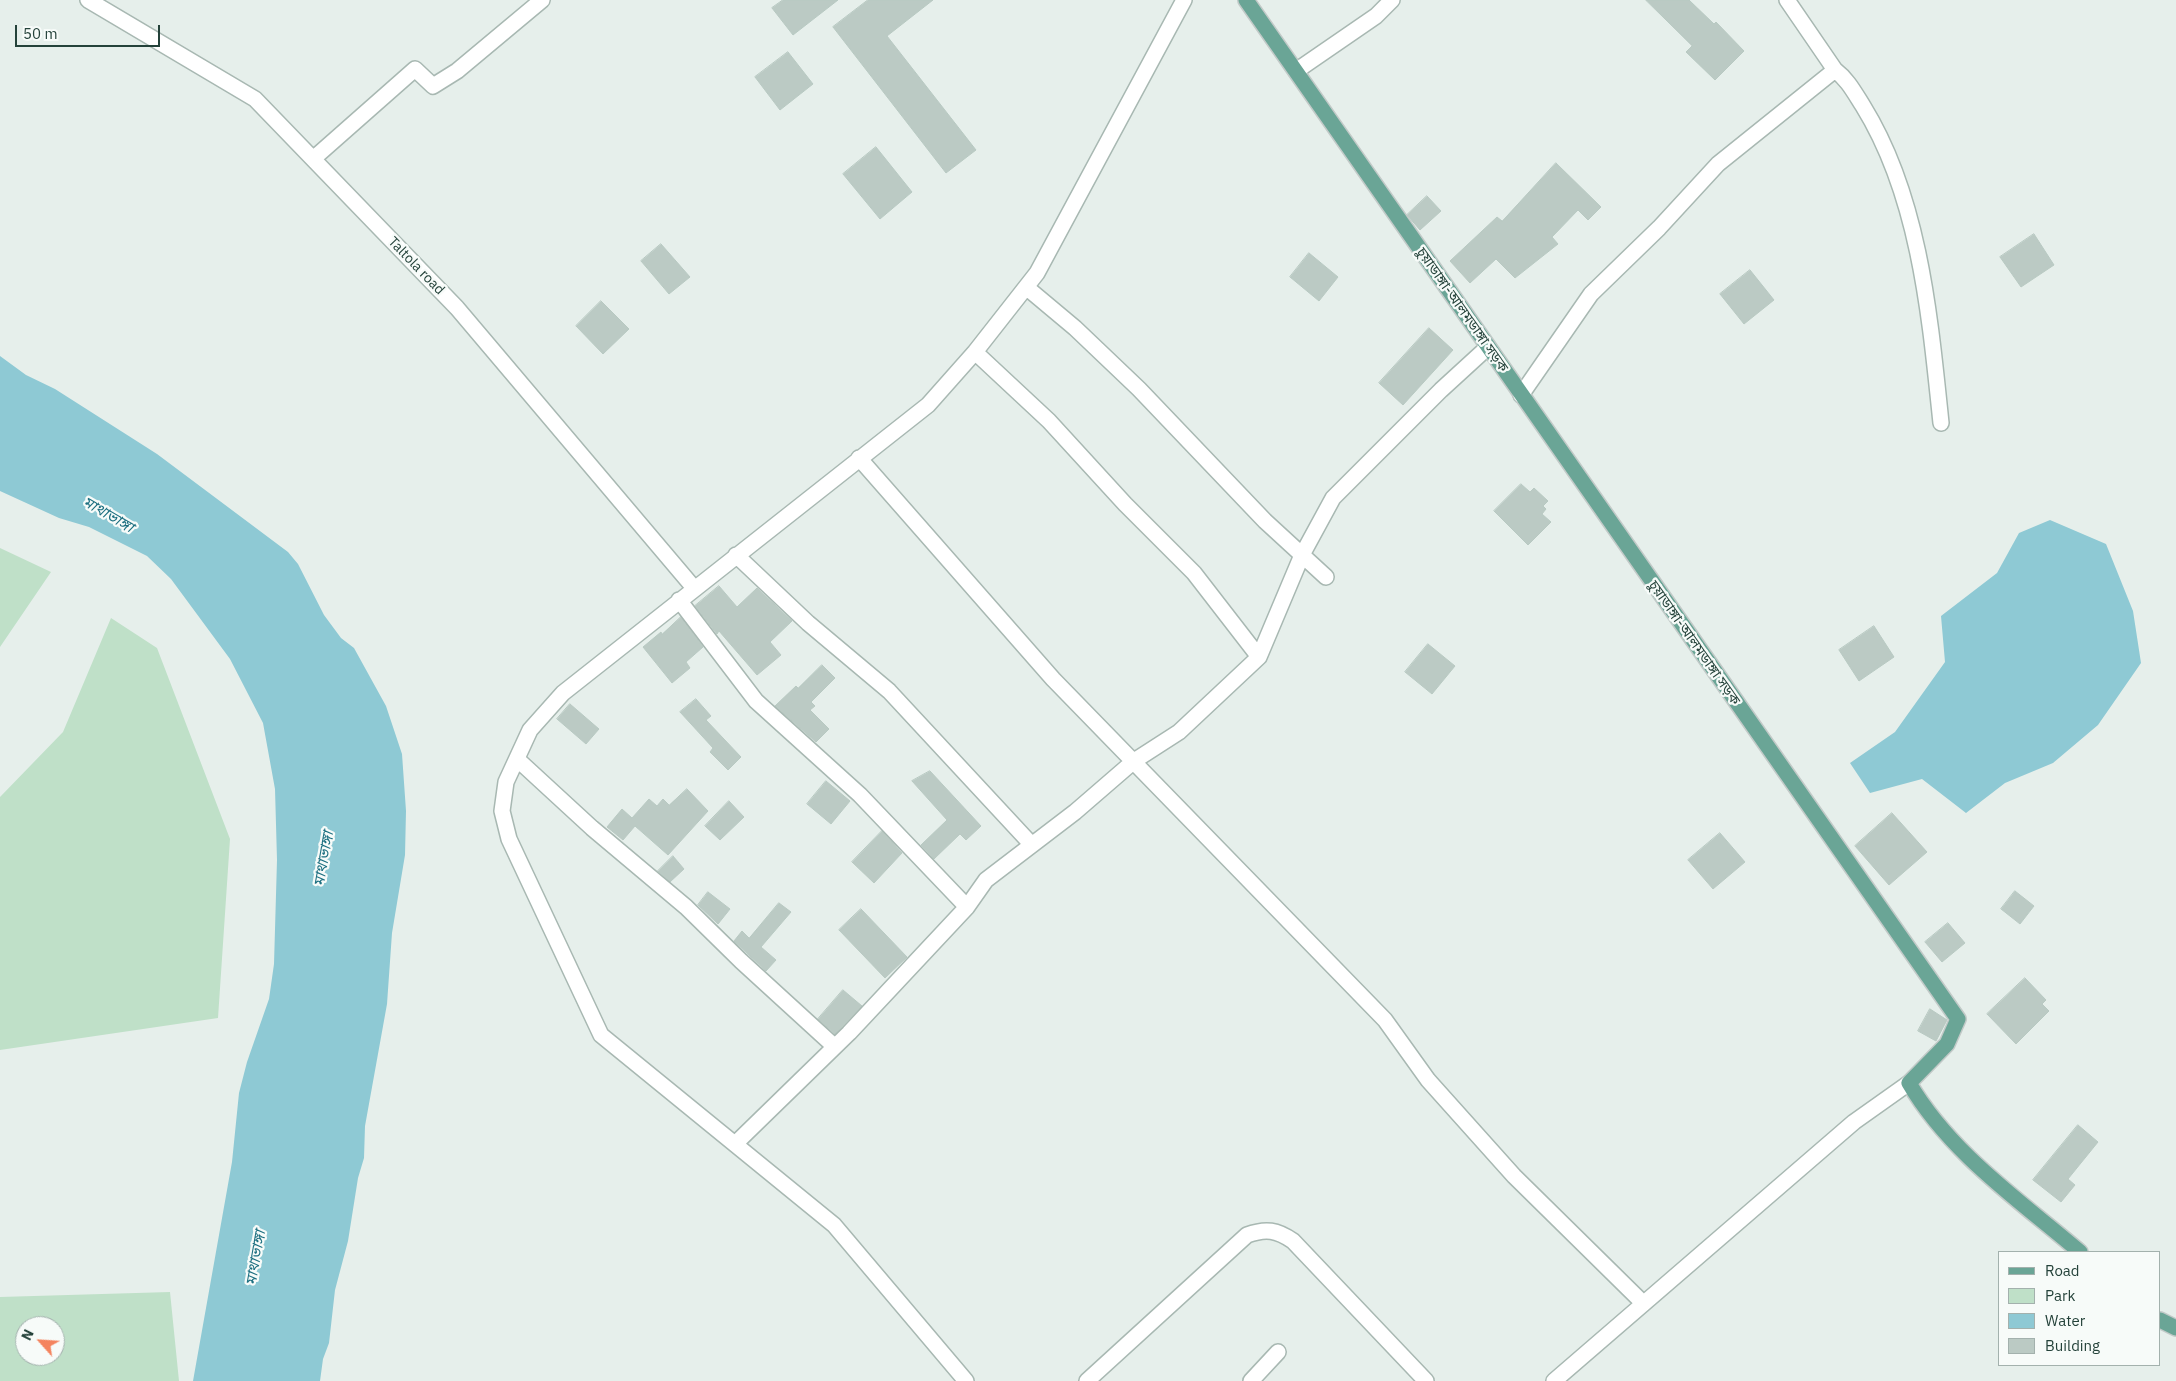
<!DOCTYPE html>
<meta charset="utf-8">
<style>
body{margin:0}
#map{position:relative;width:2176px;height:1381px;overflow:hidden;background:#e6efeb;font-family:"IBM Plex Sans",sans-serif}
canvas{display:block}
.legend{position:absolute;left:1998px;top:1251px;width:162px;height:115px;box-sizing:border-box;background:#f7fbf9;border:1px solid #a3b1ad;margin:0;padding:6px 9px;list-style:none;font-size:15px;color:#24423a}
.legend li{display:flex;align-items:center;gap:10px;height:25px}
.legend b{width:25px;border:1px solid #a3b1ad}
.north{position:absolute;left:15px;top:1316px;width:50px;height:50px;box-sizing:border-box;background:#f7fbf9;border:1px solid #a3b1ad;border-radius:50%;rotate:296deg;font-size:14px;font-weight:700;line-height:20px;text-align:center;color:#24423a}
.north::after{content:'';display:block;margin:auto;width:18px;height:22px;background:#f4845f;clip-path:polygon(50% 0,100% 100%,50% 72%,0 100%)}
.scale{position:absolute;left:15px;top:25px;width:145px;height:22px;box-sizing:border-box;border:2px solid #24423a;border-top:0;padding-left:6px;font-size:15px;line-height:18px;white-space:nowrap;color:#24423a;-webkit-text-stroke:4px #f7fbf9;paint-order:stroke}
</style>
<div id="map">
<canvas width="2176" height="1381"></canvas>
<ul class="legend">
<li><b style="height:6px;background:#6aa596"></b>Road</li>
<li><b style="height:14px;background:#bfe0c8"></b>Park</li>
<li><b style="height:14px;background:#8ec9d4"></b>Water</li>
<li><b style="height:14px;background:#bbcac4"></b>Building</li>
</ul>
<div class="north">N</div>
<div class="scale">50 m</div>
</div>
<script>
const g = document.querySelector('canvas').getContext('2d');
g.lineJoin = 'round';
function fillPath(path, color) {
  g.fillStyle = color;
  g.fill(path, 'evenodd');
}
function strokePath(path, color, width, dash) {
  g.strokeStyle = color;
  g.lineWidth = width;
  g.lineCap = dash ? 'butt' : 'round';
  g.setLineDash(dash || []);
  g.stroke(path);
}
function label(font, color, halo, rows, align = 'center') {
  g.font = font + ' "IBM Plex Sans","Noto Sans Bengali",sans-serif';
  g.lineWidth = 4.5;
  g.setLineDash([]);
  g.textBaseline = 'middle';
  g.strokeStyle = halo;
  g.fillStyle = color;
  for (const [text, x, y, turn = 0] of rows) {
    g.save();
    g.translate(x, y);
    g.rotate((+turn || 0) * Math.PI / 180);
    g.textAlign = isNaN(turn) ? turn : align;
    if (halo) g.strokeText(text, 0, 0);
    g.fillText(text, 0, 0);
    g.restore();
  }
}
fillPath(new Path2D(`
 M0,548l51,24 -51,75z
 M111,618l46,30 73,191 -12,179 -218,32v-253l63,-65z
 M170,1292l9,89h-179v-84zM25,1326h30v30h-30z`), '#bfe0c8');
fillPath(new Path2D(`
 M0,356l26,19 29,14 102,65 131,98 10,12 26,51 17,23 13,10 32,58 16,48 4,57 -1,44 -13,78 -5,71 -22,122 -1,32 -6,20 -10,63 -13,49 -6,53 -6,16 -3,22h-127l39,-219 7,-69 8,-31 22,-63 5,-35 3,-104 -2,-71 -12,-66 -33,-64 -59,-80 -24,-23 -58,-29 -30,-9 -59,-27z
 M2050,520l56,24 27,67 8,52 -43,62 -45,38 -48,20 -39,30 -44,-34 -52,14 -20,-30 45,-31 50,-70 -4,-46 56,-43 22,-40z`), '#8ec9d4');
const building = new Path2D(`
 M783,0h55l-45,35 -21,-27z
 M868,0h65l-46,36 89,114 -30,23 -113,-146z
 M1646,0h43l25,24 2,-2 28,29 -29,29 -29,-28 6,-6z
 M788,52l25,32 -33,26 -25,-33z
 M876,147l36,45 -32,27 -37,-45z
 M1556,163l45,44 -13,13 -10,-10 -26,27 6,7 -43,34 -19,-19 -26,24 -20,-22 47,-44 5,4z
 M1427,196l14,15 -21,19 -13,-15z
 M2034,234l20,31 -33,22 -21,-30z
 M661,244l29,33 -21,17 -28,-33z
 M1309,253l29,24 -19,24 -29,-24z
 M1750,270l24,30 -30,24 -24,-30z
 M601,301l28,28 -26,25 -27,-28z
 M1429,328l24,22 -50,55 -24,-22z
 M1521,484l9,8 4,-4 14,13 -5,5 3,3 -4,5 9,8 -23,23 -34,-34z
 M719,586l18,21 20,-19 35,33 -22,21 11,13 -24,20 -38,-44 -2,3 -22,-28z
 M681,617l22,30 -17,15 4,6 -18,15 -29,-36 18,-15 1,2z
 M1874,626l20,31 -35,24 -20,-31z
 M1428,644l27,22 -23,28 -27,-22z
 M822,665l13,13 -24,24 4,4 -5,4 19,19 -13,13 -41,-36 21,-20 2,2z
 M696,699l15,17 -5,4 35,37 -13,13 -18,-18 3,-4 -33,-36z
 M570,704l29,25 -13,15 -29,-25z
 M930,771l51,55 -15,14 -6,-6 -26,25 -13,-14 26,-25 -35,-39z
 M826,781l24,20 -19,23 -24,-20z
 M687,789l21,22 -40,44 -33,-29 -12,14 -16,-13 15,-18 10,9 17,-19 8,7 6,-7 6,6z
 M729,801l15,16 -24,23 -15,-14z
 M1892,813l35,39 -38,33 -34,-39z
 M882,831l20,22 -28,30 -22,-21z
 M1720,833l25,29 -32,27 -25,-29z
 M673,856l11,13 -14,13 -12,-11z
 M2015,891l19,15 -14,18 -19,-15z
 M708,892l22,17 -12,15 -20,-19z
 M779,903l12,9 -30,35 15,13 -10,11 -32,-30 8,-10 7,7z
 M861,909l46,48 -22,21 -46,-48z
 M1948,923l17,20 -23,19 -17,-20z
 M2025,978l21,22 -4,4 7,7 -33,33 -29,-30z
 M843,990l19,16 -27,28 -17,-15z
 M1930,1009l17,11 -11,21 -18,-10z
 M2078,1125l20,17 -30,37 7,6 -14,17 -28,-22z`);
fillPath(building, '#bbcac4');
strokePath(building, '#b8c9c2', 1);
const street = new Path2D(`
 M88,0l167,99 202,209 237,280
 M1835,70c13,10 19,22 28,36 57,92 67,212 78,317
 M1296,71l80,-55 16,-16
 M313,159l102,-90 18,17 24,-15 85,-71
 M1026,287l49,41 64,61 126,132 61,56
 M975,352l74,69 76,83 69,69 65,84
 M1521,395l70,-101 68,-66 59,-64 117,-94 -48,-70
 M859,458l194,221 332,341 43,60 86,96 129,127
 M736,555l72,68 81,68 143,154
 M679,600l77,101 104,94 107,112
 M517,759l75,69 94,79 55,54 93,85
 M735,1144l114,-111 118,-126 19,-27 89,-68 59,-51 45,-29 80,-75 43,-102 31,-57 108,-108 47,-43
 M966,1381l-132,-156 -233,-190 -92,-196 -7,-28 4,-29 24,-52 33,-37 365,-288 47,-53 62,-79 147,-273
 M1087,1381l160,-146c19,-7 30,-5 46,6l133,140
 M1251,1381l27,-29
 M1554,1381l300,-259 55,-39`);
const primary = new Path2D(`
 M1246,0l712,1019 -11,25 -38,39c41,70 110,117 171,169
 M2160,1320l16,8`);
strokePath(street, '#a8b8b2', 18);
strokePath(primary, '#c2cac8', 18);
strokePath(street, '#fff', 15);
strokePath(primary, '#6aa596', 15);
label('14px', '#24423a', '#f7fbf9', [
 ["Taltola road",416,266,46],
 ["চুয়াডাঙ্গা-আলমডাঙ্গা সড়ক",1462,310,55],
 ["চুয়াডাঙ্গা-আলমডাঙ্গা সড়ক",1694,643,55]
]);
label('italic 15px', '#1c6f80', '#f7fbf9', [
 ["মাথাভাঙ্গা",108,515,30],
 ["মাথাভাঙ্গা",324,859,-80],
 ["মাথাভাঙ্গা",256,1258,-80]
]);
</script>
